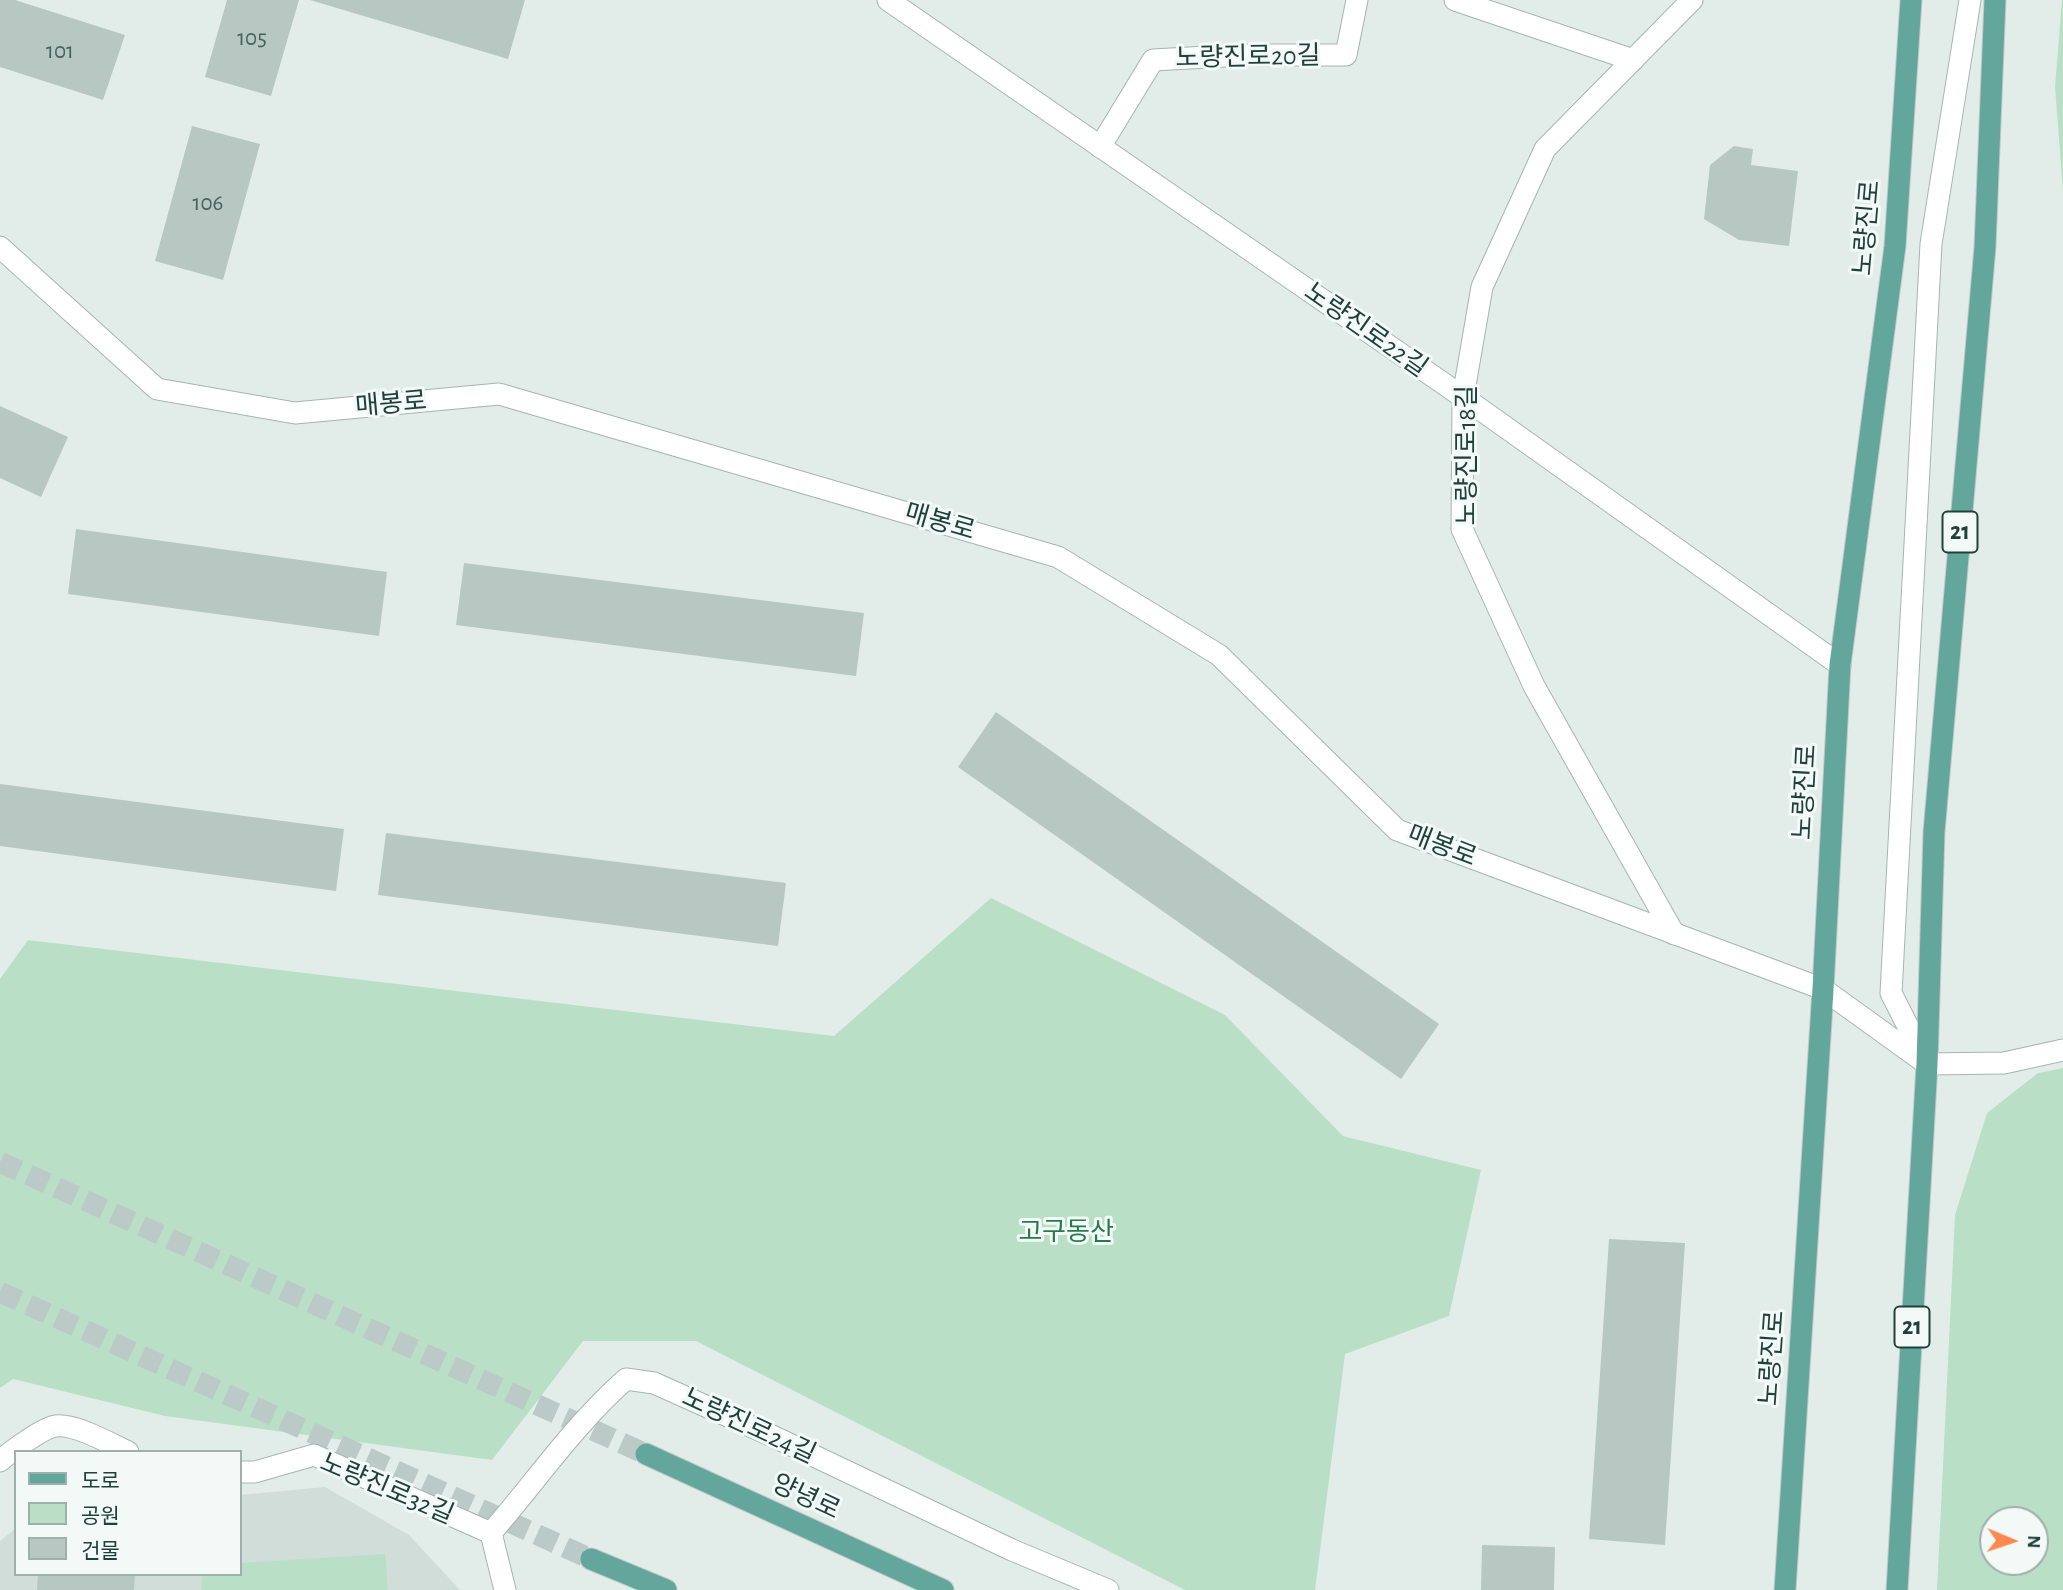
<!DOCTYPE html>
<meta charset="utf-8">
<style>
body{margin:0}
#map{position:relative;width:2063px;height:1590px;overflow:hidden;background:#e2ede9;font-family:"Alegreya Sans","Noto Sans KR",sans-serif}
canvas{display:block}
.legend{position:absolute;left:14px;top:1450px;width:228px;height:126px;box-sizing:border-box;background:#f3f9f7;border:2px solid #9fafab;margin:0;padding:9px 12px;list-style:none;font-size:21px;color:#20403a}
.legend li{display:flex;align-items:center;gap:14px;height:35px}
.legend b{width:35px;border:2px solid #9fafab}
.north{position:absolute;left:1979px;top:1506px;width:70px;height:70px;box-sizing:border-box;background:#f3f9f7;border:2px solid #9fafab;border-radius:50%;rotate:92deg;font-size:19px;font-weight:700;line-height:28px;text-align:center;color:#20403a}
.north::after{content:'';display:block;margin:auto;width:24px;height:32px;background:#fd8950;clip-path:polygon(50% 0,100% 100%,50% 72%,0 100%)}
</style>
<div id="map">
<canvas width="2063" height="1590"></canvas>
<ul class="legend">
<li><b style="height:9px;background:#63a69b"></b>도로</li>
<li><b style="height:19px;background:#b9e0c7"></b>공원</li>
<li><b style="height:19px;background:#b7c8c2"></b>건물</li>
</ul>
<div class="north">N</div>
</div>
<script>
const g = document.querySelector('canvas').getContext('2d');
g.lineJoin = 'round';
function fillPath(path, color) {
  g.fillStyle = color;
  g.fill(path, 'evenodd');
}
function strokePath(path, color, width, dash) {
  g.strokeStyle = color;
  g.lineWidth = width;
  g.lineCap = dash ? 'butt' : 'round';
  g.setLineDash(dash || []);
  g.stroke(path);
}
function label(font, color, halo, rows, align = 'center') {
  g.font = font + ' "Alegreya Sans","Noto Sans KR",sans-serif';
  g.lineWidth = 6;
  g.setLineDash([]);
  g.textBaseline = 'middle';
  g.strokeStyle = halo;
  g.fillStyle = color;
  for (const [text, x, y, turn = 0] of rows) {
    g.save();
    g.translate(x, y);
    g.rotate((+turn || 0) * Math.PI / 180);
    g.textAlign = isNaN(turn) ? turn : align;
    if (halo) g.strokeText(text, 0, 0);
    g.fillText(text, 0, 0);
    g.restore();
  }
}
fillPath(new Path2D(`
 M325,1487l84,48 51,55h-460v-49l16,-13v46h224v-79z`), '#d0ddd8');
fillPath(new Path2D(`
 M2062,0h1v191l-8,-104z
 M991,898l234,117 118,121 138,34 -32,146 -104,38 -30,236h-130l-489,-249h-113l-91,119 -327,-44 -152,-37 -13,9v-409l28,-39 806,96z
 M2063,1068v522h-126l18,-375 32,-102 51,-40zM2035,1520v42h-42v-42z
 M385,1554l3,36h-187l2,-16h37v-11z`), '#b9e0c7');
fillPath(new Path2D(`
 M0,0h15l110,35 -22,65 -103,-33z
 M227,0h72l-28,96 -66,-19z
 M310,0h215l-17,59z
 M192,126l68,18 -37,136 -68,-19z
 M1734,146l19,3 -2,16 47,6 -9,75 -50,-6 -35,-21 6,-54z
 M0,406l68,31 -27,60 -41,-19z
 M76,529l311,43 -8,64 -311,-42z
 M464,563l400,50 -8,63 -400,-51z
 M996,712l443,312 -38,55 -443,-312z
 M0,784l344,45 -8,62 -336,-45z
 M386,833l400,50 -8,63 -400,-51z
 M1609,1239l76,4 -20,302 -76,-6z
 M1482,1545l73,2 -1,43h-73z
 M38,1574h97l-1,16h-97z`), '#b7c8c2');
strokePath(new Path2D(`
 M0,1162l646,292
 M0,1292l591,267`), '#bbcac6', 21, [21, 10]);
const service = new Path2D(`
 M1455,0l178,60
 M1100,147l53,-87 91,-5h102l11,-55
 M1927,1064l-36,-71 40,-749 39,-244`);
const minor = new Path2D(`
 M888,0l575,397 377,268
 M1674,934l-140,-248 -72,-157 1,-132 19,-110 63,-138 147,-149
 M0,1461c10,-9 44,-34 56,-35 20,-2 53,17 72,26
 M240,1472h15l59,-17 177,78
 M491,1533c45,-52 84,-109 135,-154l28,4 114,51 244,116 96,40
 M491,1533l14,57`);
const tertiary = new Path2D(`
 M0,247l157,142 138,24 204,-19 559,163 161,98 178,175 426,159 104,75 77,-1 59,-13`);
const primary = new Path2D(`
 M646,1454l297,136
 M591,1559l75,31
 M1785,1590l38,-601 17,-324 55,-419 16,-246
 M1897,1590l30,-526 7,-232 51,-585 10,-247`);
strokePath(service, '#a4b6b1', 23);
strokePath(minor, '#a4b6b1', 23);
strokePath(tertiary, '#a4b6b1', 23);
strokePath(primary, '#c1cac8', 23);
strokePath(service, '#fff', 21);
strokePath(minor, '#fff', 21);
strokePath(tertiary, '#fff', 21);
strokePath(primary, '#63a69b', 21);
label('23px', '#46625c', null, [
 ["105",252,38],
 ["101",60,51],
 ["106",208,203]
]);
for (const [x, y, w] of [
 [1960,532,35],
 [1912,1327,35]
]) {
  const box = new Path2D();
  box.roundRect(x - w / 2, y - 20.5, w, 41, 5);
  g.fillStyle = '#f3f9f7';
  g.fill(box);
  strokePath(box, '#20403a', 2);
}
label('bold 24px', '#20403a', null, [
 ["21",1960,532],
 ["21",1912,1327]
]);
label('26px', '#20403a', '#f3f9f7', [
 ["노량진로20길",1248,57,-1],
 ["노량진로",1867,228,-85],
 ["노량진로22길",1366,330,35],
 ["매봉로",391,404,-5],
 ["노량진로18길",1467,455,-90],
 ["매봉로",940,522,16],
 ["노량진로",1805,792,-87],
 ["매봉로",1442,846,21],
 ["노량진로",1772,1358,-86],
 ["노량진로24길",749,1426,25],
 ["노량진로32길",387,1489,23],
 ["양녕로",806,1497,25]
]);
label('26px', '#277a4e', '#f3f9f7', [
 ["고구동산",1066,1232]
]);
</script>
